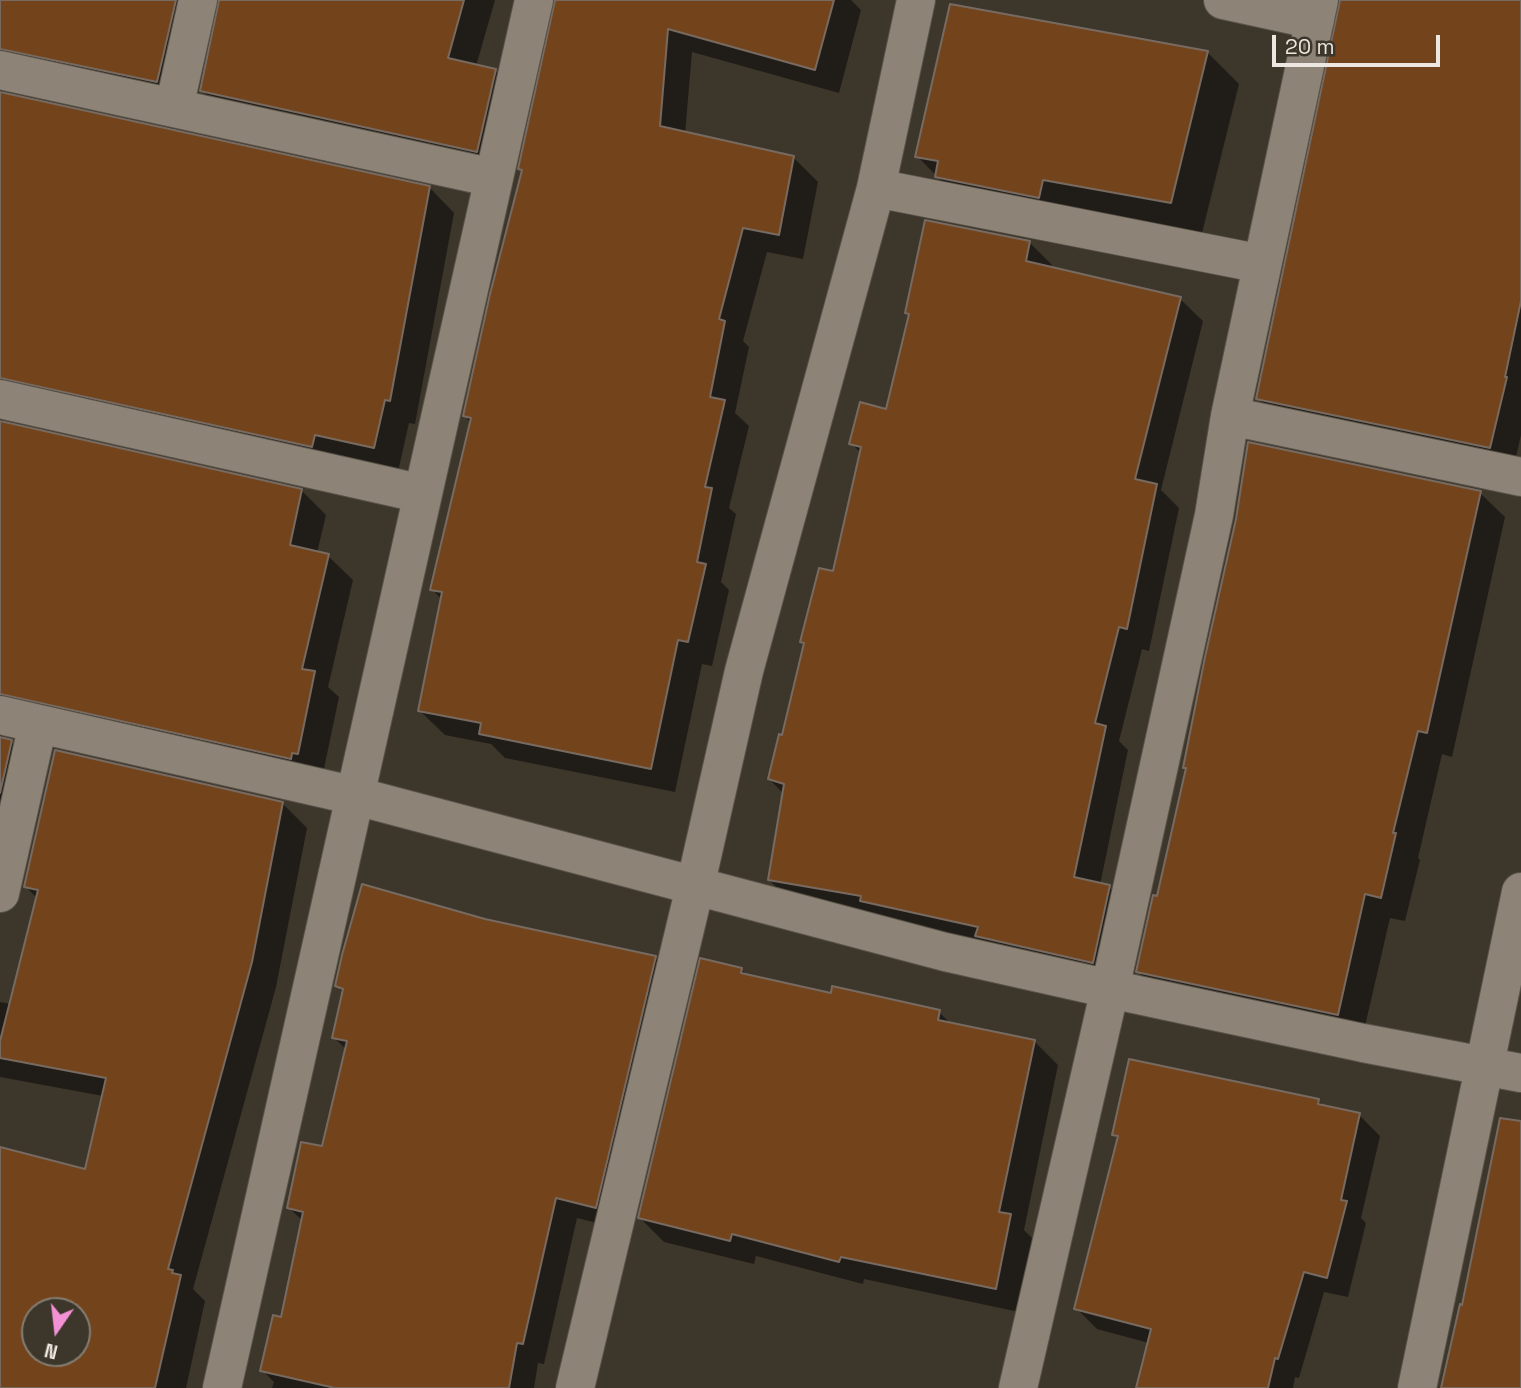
<!DOCTYPE html>
<style>
body{margin:0}
#map{position:relative;width:1521px;height:1388px;overflow:hidden;background:#3d362b;font-family:"Space Grotesk",sans-serif}
canvas{display:block}
.north{position:absolute;left:21px;top:1297px;width:70px;height:70px;box-sizing:border-box;background:#3d362b;border:2px solid #837d73;border-radius:50%;rotate:194deg;font-size:19px;font-weight:700;line-height:28px;text-align:center;color:#ece7e0}
.north::after{content:'';display:block;margin:auto;width:24px;height:32px;background:#f391d5;clip-path:polygon(50% 0,100% 100%,50% 72%,0 100%)}
.scale{position:absolute;left:1272px;top:35px;width:168px;height:32px;box-sizing:border-box;border:4px solid #ece7e0;border-top:0;padding-left:9px;font-size:21px;line-height:24px;white-space:nowrap;color:#ece7e0;-webkit-text-stroke:5px #3d362b;paint-order:stroke}
</style>
<div id="map">
<canvas width="1521" height="1388"></canvas>
<div class="north">N</div>
<div class="scale">20 m</div>
</div>
<script>
const g = document.querySelector('canvas').getContext('2d');
g.lineJoin = 'round';
function fillPath(path, color) {
  g.fillStyle = color;
  g.fill(path, 'evenodd');
}
function strokePath(path, color, width, dash) {
  g.strokeStyle = color;
  g.lineWidth = width;
  g.lineCap = dash ? 'butt' : 'round';
  g.setLineDash(dash || []);
  g.stroke(path);
}
fillPath(new Path2D(`
 M0,0h495l-19,66 19,5 25,24 -18,81 -275,-61 -25,-24 19,-88h-5l-34,103 -179,-16v5l427,93 24,25 -39,211 -6,-1 -11,49 -395,-53v5l299,67 24,24 -9,38 11,3 25,24 -25,107 11,10 -17,81 -319,-43v5l8,2 25,24 -36,135z
 M557,0h294l10,10 -22,83 -147,-41 -7,82 108,23 25,25 -15,77 -36,-7 -24,89 6,6 -14,66 14,13 -20,82 7,6 -15,68 8,8 -17,76 -10,-2 -27,128 -170,-34 -14,-14 -46,-9 -25,-24 22,-111 -10,-11 39,-166 -6,-7 58,-244 -3,-3z
 M1333,0h188v435l-8,35 -232,-49 -23,-22 84,-398z
 M1207,52l32,32 -37,149 -234,-25 -51,-52z
 M1029,242l23,23 -1,3 129,31 23,22 -42,169 18,18 -30,143 -7,-2 -23,92 9,9 -28,135 9,2 23,23 -16,75 -324,-83 -23,-22 15,-86 -15,-15 15,-42 22,-92 -4,-4 32,-67 27,-121 -10,-10 37,-32z
 M1480,493l25,24 -53,240 -10,-3 -24,104 2,2 -15,61 -15,-3 -28,121 -199,-43 -25,-24 21,-74 29,-128 -3,-3z
 M282,803l25,25 -31,159 -83,302 12,12 -19,87h-186v-239l86,22 17,-75 -103,-19v-75l11,2 26,-106 -11,-11zM35,1311h42v42h-42z
 M485,921l170,37 22,21 -60,249 -40,-10 -33,146 -6,-1 -4,25h-262l2,-6 -12,-12 20,-51 21,-98 -14,-13 34,-60 24,-98 -13,-12 10,-45 -7,-7z
 M741,969l7,7 84,19 107,17 12,12 83,17 24,24 -34,165 10,10 -15,72 -155,-33 -1,5 -107,-28 -2,8 -90,-22 -24,-24z
 M1318,1100l7,7 34,8 21,21 -19,82 5,5 -18,74 -24,-5 -25,86 -4,-1 -2,11h-155l11,-45 -52,-14 -21,-21 43,-169 -6,-5z`), '#0007');
const building = new Path2D(`
 M0,0h176l-19,82 -157,-33z
 M219,0h245l-16,58 48,11 -19,83 -277,-61z
 M555,0h279l-19,70 -147,-41 -8,97 134,30 -15,79 -36,-7 -24,91 6,2 -15,76 15,3 -20,87 7,1 -15,74 9,2 -18,78 -10,-2 -27,129 -172,-35 2,-11 -63,-12 24,-119 -12,-2 41,-172 -8,-2 27,-122 32,-124 -4,-1z
 M1340,0h181v301l-16,76h2l-17,71 -234,-49z
 M950,4l258,47 -37,152 -128,-23 -4,18 -104,-21 3,-16 -23,-4z
 M0,92l430,94 -40,215 -5,-1 -11,48 -59,-13 -3,12 -312,-69z
 M925,220l105,21 -4,20 155,36 -46,182 22,5 -30,145 -8,-2 -24,96 11,3 -32,151 36,8 -17,78 -118,-27 3,-9 -118,-26 1,-5 -93,-16 16,-96 -16,-5 11,-45 3,1 22,-92 -4,-1 19,-74 14,3 28,-124 -12,-3 11,-42 26,7 23,-95 -4,-1z
 M0,421l302,68 -12,56 39,9 -27,115 13,2 -17,83 -6,-1 -1,6 -291,-65z
 M1248,442l233,49 -54,242 -9,-2 -25,102h3l-15,65 -16,-4 -27,121 -202,-43 17,-77 4,1 29,-128h-3l22,-111 31,-138z
 M0,737l12,3 -12,53z
 M55,750l228,52 -31,160 -84,307 5,1 -1,3 9,2 -26,113h-155v-241l85,22 21,-91 -106,-20v-17l38,-151 -14,-3zM35,1311h42v42h-42z
 M362,884l123,35 171,37 -60,252 -40,-10 -33,146 -6,-1 -8,45h-174l-75,-17 13,-56 8,2 22,-105 -16,-4 14,-66 21,4 25,-105 -15,-3 11,-49 -8,-3 7,-31z
 M700,958l42,10 -1,5 90,20 1,-7 108,24 -2,10 97,20 -36,172 12,2 -15,75 -155,-32 -2,5 -107,-28 -2,7 -92,-23z
 M1129,1059l190,40 -1,5 42,9 -19,87 6,1 -20,77 -23,-6 -26,87 -3,-1 -7,30h-132l15,-59 -77,-20 44,-173 -6,-1z
 M1500,1118l21,3v267h-80l19,-84 2,1z`);
fillPath(building, '#73441c');
strokePath(building, '#776a61', 2);
const street = new Path2D(`
 M1223,0l92,20
 M0,70l494,108
 M174,108l24,-108
 M876,188l386,76
 M0,399l423,95
 M1230,416l291,61
 M0,715l356,81 589,156 165,37 253,54 158,30
 M0,893l38,-169
 M222,1388l312,-1388
 M575,1388l120,-501 49,-216 132,-483 40,-188
 M1018,1388l92,-399 104,-474 16,-99 89,-416
 M1417,1388l104,-496`);
strokePath(street, '#585248', 40);
strokePath(street, '#8d8477', 38);
</script>
